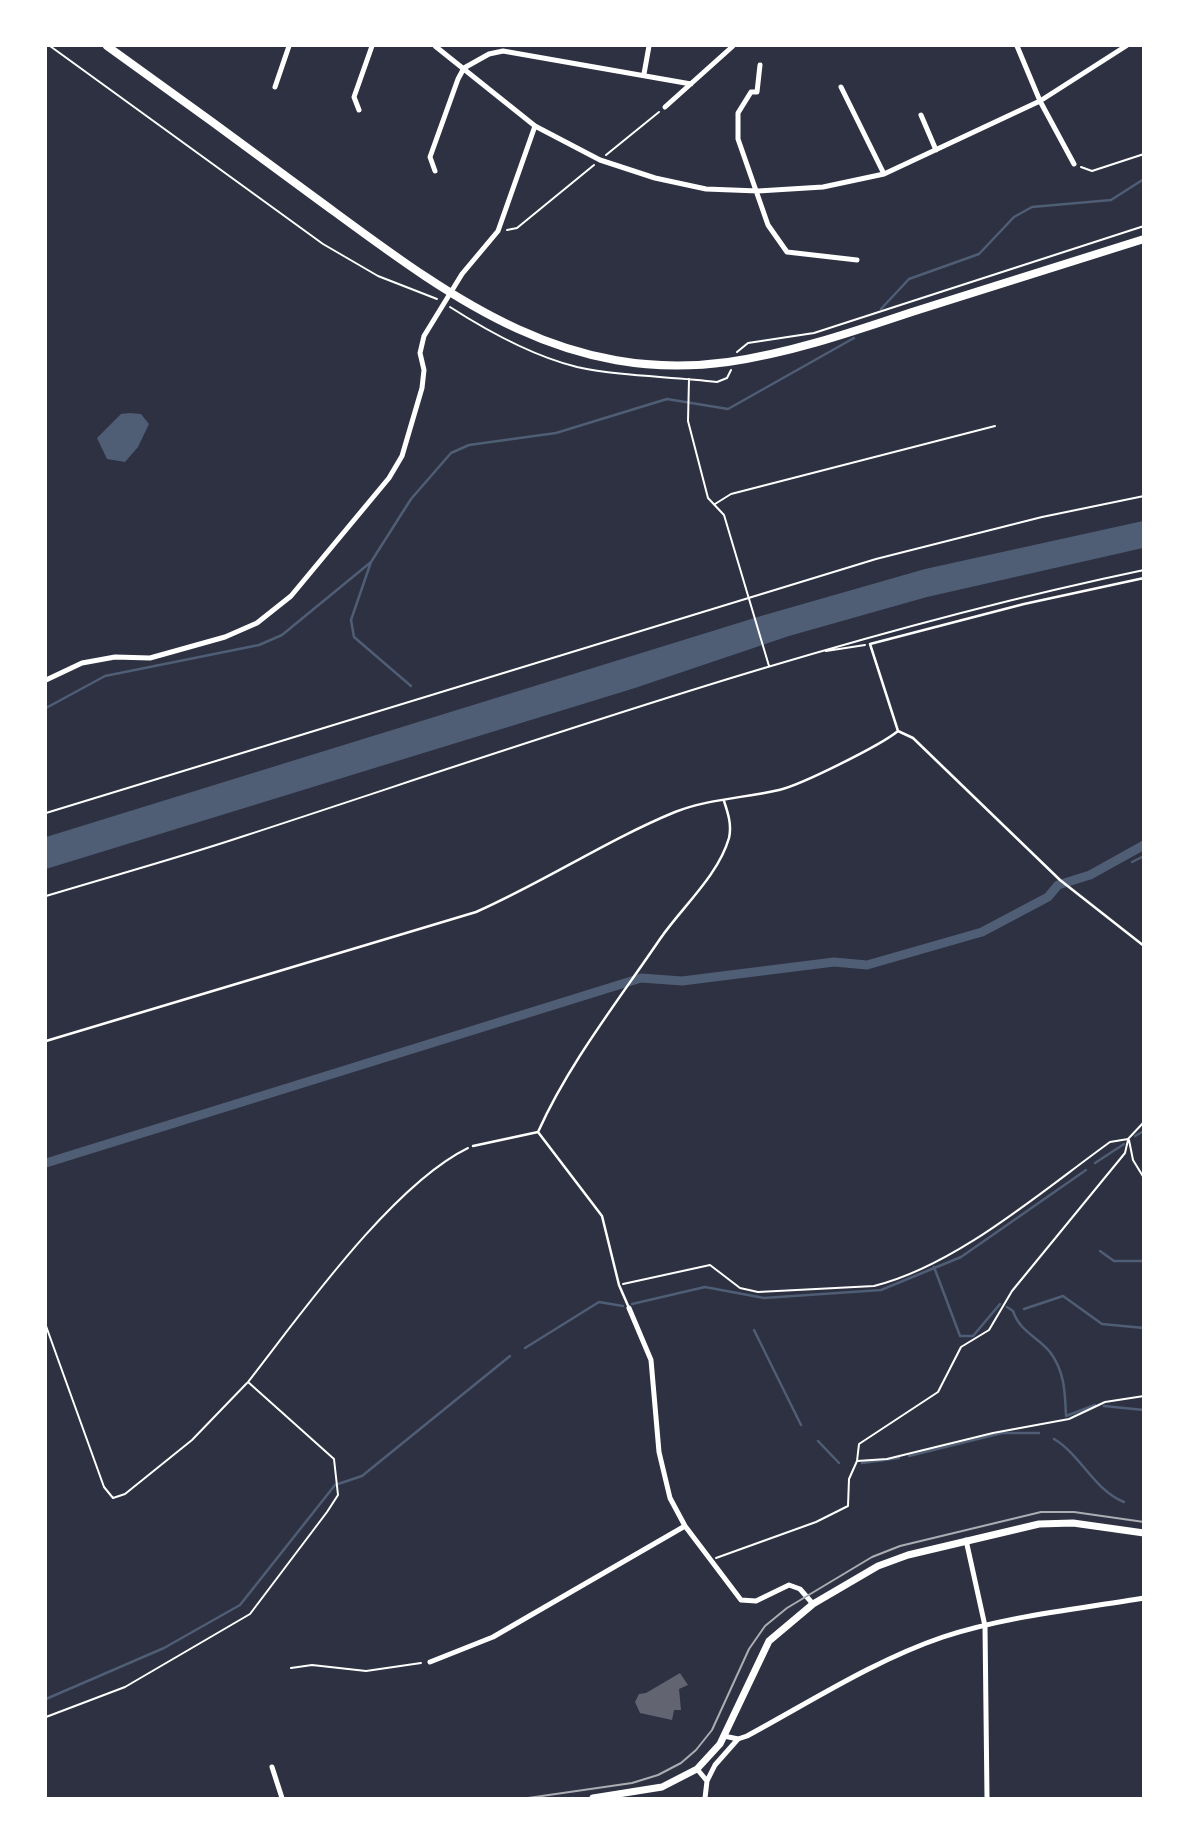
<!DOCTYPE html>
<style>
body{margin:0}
#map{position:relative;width:1189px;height:1844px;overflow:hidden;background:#2d3142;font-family:"Space Grotesk",sans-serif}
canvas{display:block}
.frame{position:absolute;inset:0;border:47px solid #fff;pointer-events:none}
</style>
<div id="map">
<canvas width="1189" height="1844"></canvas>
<div class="frame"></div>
</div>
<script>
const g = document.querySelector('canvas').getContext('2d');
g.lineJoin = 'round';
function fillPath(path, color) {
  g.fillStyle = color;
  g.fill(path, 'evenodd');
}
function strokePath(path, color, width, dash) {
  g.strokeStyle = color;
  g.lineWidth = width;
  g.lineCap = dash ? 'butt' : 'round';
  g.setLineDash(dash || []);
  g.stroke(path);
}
fillPath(new Path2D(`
 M130,413l11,1 8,10 -11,23 -13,15 -18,-3 -10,-21 24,-24z
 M1143,521v27l-216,49 -138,39 -154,52 -589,181v-32l715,-221 164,-47z`), '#4f5d75');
strokePath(new Path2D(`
 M881,309l28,-30 70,-25 35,-37 18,-10 79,-7 33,-21
 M411,686l-57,-49 -3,-17 20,-58 40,-63 40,-46 18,-8 87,-12 111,-34 61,10 126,-71
 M46,708l59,-32 154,-31 23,-10 89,-73
 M1132,862l12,-6
 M1091,875h5
 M1135,1136l9,-5
 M1095,1163l29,-19
 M1100,1251l14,10h30
 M934,1267l26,69h13l27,-32
 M632,1304l73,-17 59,11 117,-8 80,-33 125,-87
 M1007,1307l6,4c7,21 24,25 37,41 15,20 15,41 16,64l29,-11
 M1024,1309l39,-13 39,28 42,4
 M754,1330l47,95
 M525,1348l74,-46 24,4
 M1104,1406l40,4
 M1054,1439c27,16 40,51 70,63
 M818,1441l21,22
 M909,1456l93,-23h37
 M862,1463l37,-5
 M46,1699l118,-51 76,-43 95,-120 27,-9 148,-120`), '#4f5d75', 2.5);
strokePath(new Path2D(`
 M46,1163l595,-185 41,3 152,-19 33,3 115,-33 66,-35 10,-12 32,-10 54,-30`), '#4f5d75', 9);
fillPath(new Path2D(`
 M680,1673l8,12 -9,4 2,21h-7l-2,10 -32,-7 -5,-11 4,-8 7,-1z`), '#626471');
strokePath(new Path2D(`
 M50,46l273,198 55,32 59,23
 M606,155l53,-43
 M1081,167l11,4 52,-17
 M507,230l10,-2 77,-63
 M450,307c39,25 82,49 127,60 46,10 93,9 140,15l10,-4 4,-8
 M737,352l11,-9 66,-10 330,-107
 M689,379l-1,42 20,77 16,17 45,151
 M715,504l16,-10 264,-68
 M826,651l39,-6
 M46,813l830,-254 166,-42 102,-21
 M46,896c66,-20 132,-38 198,-60 297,-97 593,-202 900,-266
 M1129,1140l4,20 11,18
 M623,1284l87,-19 30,23 18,4 116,-6c82,-20 168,-95 236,-144l18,-3 16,-17
 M46,1326l58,161 9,11 12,-4 67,-54 55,-57
 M857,1461l2,-17 79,-52 23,-45 28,-17 23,-39 113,-138 3,-13
 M716,1558l100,-36 32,-16 1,-27 8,-18 30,-2 106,-26 76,-14 36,-17 39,-6
 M291,1668l21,-3 54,6 55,-8
 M46,1717l79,-30 125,-73 77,-102 11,-17 -4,-36 -86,-77c53,-68 144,-197 220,-234`), '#fff', 2);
strokePath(new Path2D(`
 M898,731l-28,-87 154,-40 120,-26
 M898,731l15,7 147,142 84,66
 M46,1041l430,-129c68,-30 131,-72 199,-100 33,-13 69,-14 104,-22 22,-5 102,-45 119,-59
 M473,1146l65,-14
 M629,1308l-10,-23 -17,-69 -64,-84c31,-69 80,-131 122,-193 22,-32 58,-63 69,-101 3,-13 -1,-25 -5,-37`), '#fff', 2.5);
strokePath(new Path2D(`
 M435,46l100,80 65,34 55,18 51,11 52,2 65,-4 61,-13 156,-73 86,-55
 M1017,46l23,55 34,63
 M760,65l-3,27h-6l-13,21v26l30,86 19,27 70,8
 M644,74l5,-28
 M275,87l14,-41
 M841,87l43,87
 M665,107l68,-61
 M359,110l-5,-13 18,-51
 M921,115l15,35
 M435,171l-5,-14 28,-78 6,-11 25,-14 14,-3 188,33
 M46,680l36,-17 33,-6 35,1 75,-21 32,-14 34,-27 98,-118 13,-22 20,-68 2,-18 -4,-17 4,-17 38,-62 36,-43 37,-105
 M629,1308l22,52 8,92 11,46 15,28 56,74 15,1 33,-16 11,4 13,15
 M966,1540l19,86 2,172
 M430,1662l63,-25 192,-111
 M724,1736l14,3 9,-3c63,-34 128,-76 196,-99 64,-21 135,-28 201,-39
 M272,1767l10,31
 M697,1769l10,12 -2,17
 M707,1781l8,-16 23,-26`), '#fff', 5);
strokePath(new Path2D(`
 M593,1798l69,-11 35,-18 23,-25 49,-103 44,-37 65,-38 30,-11 131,-31 34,-1 71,10`), '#fff', 7);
strokePath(new Path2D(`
 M107,46c70,50 140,101 210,153 127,93 243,186 411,163 63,-9 124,-30 184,-50 77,-24 154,-49 232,-73`), '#fff', 8);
strokePath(new Path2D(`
 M528,1798l104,-15 26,-8 23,-12 15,-13 16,-20 37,-81 16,-23 22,-18 85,-51 28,-11 141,-34h33l70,10`), '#abadb3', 2);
</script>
